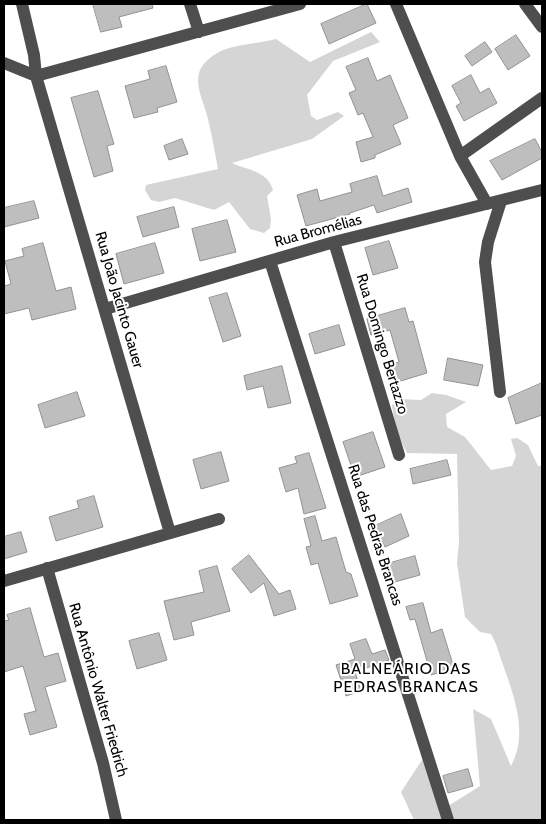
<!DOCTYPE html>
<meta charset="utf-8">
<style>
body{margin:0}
#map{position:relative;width:546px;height:824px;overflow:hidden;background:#fff;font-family:Cabin,sans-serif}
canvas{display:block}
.frame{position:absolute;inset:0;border:5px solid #000;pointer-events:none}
</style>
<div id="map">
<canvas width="546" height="824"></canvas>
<div class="frame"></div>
</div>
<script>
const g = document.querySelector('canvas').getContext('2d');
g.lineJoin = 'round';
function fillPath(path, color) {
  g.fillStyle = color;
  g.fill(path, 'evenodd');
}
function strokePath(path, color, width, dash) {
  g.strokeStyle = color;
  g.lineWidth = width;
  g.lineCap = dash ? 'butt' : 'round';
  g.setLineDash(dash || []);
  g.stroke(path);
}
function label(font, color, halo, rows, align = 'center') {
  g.font = font + ' Cabin,sans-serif';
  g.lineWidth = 4;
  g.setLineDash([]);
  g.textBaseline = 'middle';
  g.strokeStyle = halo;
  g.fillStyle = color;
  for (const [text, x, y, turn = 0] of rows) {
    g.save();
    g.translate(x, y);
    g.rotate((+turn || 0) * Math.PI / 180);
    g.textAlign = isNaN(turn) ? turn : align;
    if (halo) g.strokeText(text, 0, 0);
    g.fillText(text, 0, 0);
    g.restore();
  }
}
fillPath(new Path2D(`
 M371,32l9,10 -47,19 -26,34 4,21 6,4 21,-8 6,4 -32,23 -80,24c15,7 36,8 41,27l-6,6 4,23 -1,9 -6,5 -14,-4 -21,-27 -15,8 -39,-12 -16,4 -8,-2 -6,-10 1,-5 72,-16c-3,-16 -6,-33 -10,-50 -7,-28 -23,-48 11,-67 13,-7 42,-9 57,-13l34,23z
 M432,393l14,2 20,7 -20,12 1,13 18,10 26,33 21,-4 4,-10 -5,-17 6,-1 11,7 10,21h4v354h-128l-13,-28 27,-41 17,57 35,-22 -7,-77 18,10 20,47c21,-38 -3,-83 -15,-122l-5,-10 -11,-2 -15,-15 -8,-54 2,-21 -2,-88 -50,-1 -11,-22 -4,-26 8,-6 21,1z`), '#d5d5d5');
const building = new Path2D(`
 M93,4h59l1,4 -34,9 3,10 -21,5z
 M367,4l9,19 -47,21 -8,-20z
 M516,35l14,21 -22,14 -13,-21z
 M485,42l7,10 -20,14 -7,-10z
 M368,58l9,23 13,-6 18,43 -15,7 8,19 -26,11v3l-14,4 -5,-20 17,-5 -10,-24 -5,2 -9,-22 7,-3 -10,-23z
 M166,66l11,36 -20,6 1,4 -24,6 -9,-32 25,-7 -2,-8z
 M471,75l9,18 9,-5 8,15 -33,18 -8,-15 5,-3 -9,-17z
 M98,91l16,53 -7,2 6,25 -19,6 -23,-79z
 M182,139l6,15 -19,6 -5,-14z
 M535,139l7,13v6l-40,22 -12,-19z
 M377,176l6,20 25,-8 4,14 -35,11 -3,-8 -24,8v1l-44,12 -9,-31 20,-6 3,12 32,-9 -2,-8z
 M34,201l5,17 -35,9v-19z
 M174,207l5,20 -36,10 -6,-20z
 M227,220l9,32 -36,9 -8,-32z
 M389,241l9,27 -25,7 -8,-27z
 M43,243l13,48 15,-4 5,22 -44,11 -3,-12 -25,6v-28l7,-2 -6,-23 19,-5 -2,-7z
 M155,243l9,30 -40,11 -8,-30z
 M227,293l14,43 -18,6 -14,-44z
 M405,308l4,14 4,-1 14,52 -33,10 -5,-18 10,-3 -9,-32 -19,5 -4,-16z
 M339,325l6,20 -30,9 -6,-20z
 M448,358l35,7 -5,21 -34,-6z
 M282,366l9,37 -23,5 -5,-22 -16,4 -3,-14z
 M542,383v32l-26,9 -8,-26z
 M77,392l8,24 -40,12 -7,-23z
 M373,432l12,35 -30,10 -12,-35z
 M221,452l8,29 -28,8 -8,-29z
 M309,453l17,55 -22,6 -6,-26 -12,4 -7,-24 18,-5 -2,-6z
 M447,460l4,15 -38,9 -3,-15z
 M94,496l9,31 -47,14 -7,-24 30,-9 -2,-7z
 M401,514l8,22 -24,11 -10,-21z
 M315,516l7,25 14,-4 10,35 5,2 7,22 -28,8 -12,-41 -7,2 -5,-18 5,-1 -7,-27z
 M21,532l6,20 -23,7v-22z
 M249,555l30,39 11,-4 6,19 -22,7 -10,-33 -13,10 -19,-24z
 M415,556l5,19 -29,8 -4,-19z
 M217,566l13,45 -39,11 3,13 -20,5 -10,-39 40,-9 -5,-21z
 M423,603l8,30 11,-4 12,39 -23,7 -16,-56 -5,1 -4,-13z
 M30,608l14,49 14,-4 8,28 -21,6 12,40 -27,8 -6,-21 12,-3 -13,-45 -19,6v-51l5,-1 -2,-5z
 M159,633l8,27 -30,9 -8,-28z
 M366,639l6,15 13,-4 4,10 -34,12 6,19 -15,5 -10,-31 19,-6 -5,-15z
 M468,769l5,17 -25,7 -5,-17z`);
fillPath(building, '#bebebe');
strokePath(building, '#929292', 1);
strokePath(new Path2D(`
 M22,4l12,51 2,21 134,457
 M190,4l9,28
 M396,4l64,152 27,48
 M525,4l17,23
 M4,63l32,13
 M36,76l264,-72
 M460,156l82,-58
 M334,242l65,213
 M270,261l178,559
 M105,309l229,-67 208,-52
 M500,392l-15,-130 3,-20 13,-41
 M47,568l56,195 13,57
 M4,581l215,-62`), '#4e4e4e', 12);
label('15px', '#000', '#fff', [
 ["Rua Bromélias",318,231,-15],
 ["Rua João Jacinto Gauer",119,300,74],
 ["Rua Domingo Bertazzo",382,344,73],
 ["Rua das Pedras Brancas",375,535,72],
 ["Rua Antônio Walter Friedrich",98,690,74]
]);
g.letterSpacing = '1px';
label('16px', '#000', '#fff', [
 ["BALNEÁRIO DAS",406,669],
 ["PEDRAS BRANCAS",406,687]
]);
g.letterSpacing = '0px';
</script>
